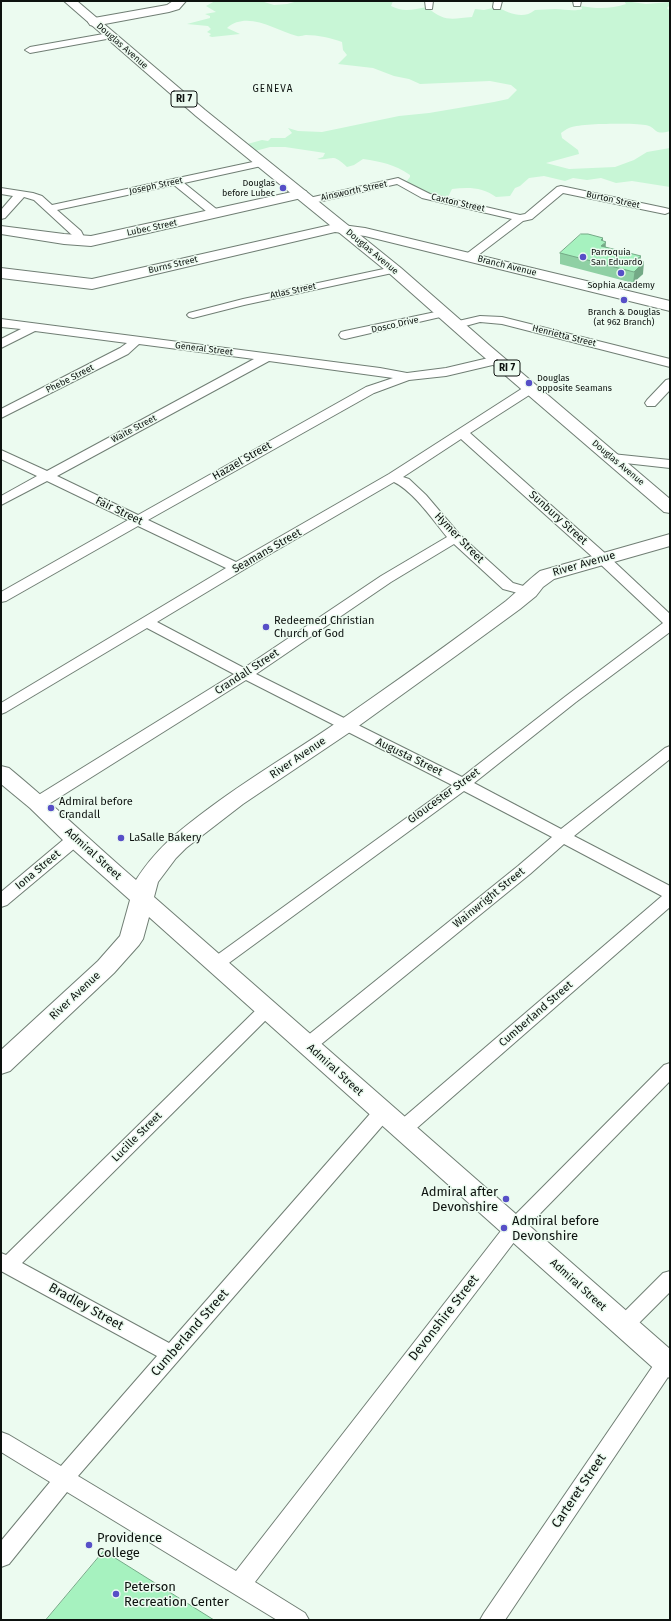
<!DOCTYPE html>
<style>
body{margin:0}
#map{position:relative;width:671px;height:1621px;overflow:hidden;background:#ecfbf0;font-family:"Fira Sans",sans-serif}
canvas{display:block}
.frame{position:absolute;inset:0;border:2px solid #0d120f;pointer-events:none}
</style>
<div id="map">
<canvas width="671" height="1621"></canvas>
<div class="frame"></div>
</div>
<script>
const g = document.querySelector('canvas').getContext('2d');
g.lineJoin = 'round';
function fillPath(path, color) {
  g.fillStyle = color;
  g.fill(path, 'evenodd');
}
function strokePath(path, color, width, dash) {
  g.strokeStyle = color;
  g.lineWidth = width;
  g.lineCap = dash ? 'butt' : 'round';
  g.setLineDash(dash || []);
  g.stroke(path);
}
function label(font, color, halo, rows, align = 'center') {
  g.font = font + ' "Fira Sans",sans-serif';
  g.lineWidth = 3;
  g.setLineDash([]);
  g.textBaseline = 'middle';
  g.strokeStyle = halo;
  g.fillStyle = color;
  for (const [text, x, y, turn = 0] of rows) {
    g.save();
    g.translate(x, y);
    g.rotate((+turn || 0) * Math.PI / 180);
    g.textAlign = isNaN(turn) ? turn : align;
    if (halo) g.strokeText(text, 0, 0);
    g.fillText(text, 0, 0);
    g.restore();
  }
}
fillPath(new Path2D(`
 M215,1h46l13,4 13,-1 11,-3h95l-2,5c13,7 23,3 36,1 17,15 24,12 45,10l3,-8 9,1 13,-3c12,6 26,13 38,3 7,0 14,-1 20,-1 10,0 18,3 27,0l-1,-3c15,3 31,3 45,-2l-2,-3 22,3 24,-2v3l-3,3 3,3v120c-18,5 -12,-4 -25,-6 -12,-2 -66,-2 -76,3 -3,1 -5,3 -8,5l1,5 16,12 1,4 -33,9 23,6 46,-2 19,-7 13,-8 23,-4v39l-38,-6 -16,2 -15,-5 -14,2 -14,-2 -8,3 -21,-5 -15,2 -9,8 -5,2 -5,8 -14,1c-13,-10 -28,-10 -44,-8l-4,8 -6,4 -20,-4 -20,-10 8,-10v-2c-16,-11 -28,-13 -47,-16l-9,6 -7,2c-16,-15 -13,-6 -30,-8l6,-2 2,-4 -40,-6h-15l-22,6 -8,-7 22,-6 6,1 3,-3h14l7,-5 -4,-5 10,3 24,1 77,-16 30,-3 65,-11 14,-3 9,-9 -6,-5 -21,-4 -70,3 -11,-5 -15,-3 -21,-8 -35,-4 9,-9 -4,-5 -1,-8c-11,-4 -24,-7 -36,-7 -3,0 -6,2 -9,1 -21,-5 -49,-26 -70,-8l13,6 -28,3 -3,-1 2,-2 -4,-2 4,-3 -3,-3 -21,-2 23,-6v-2l-5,-2 11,-2 -10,-6z`), '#c8f6d6');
const street = new Path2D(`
 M425,1h8l-1,8h-6z
 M494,1h8l-2,8h-6l-1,-2z
 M573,1h8l-1,5h-6z
 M109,33l5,3 -2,2 -82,15 -5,-3 5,-3z
 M262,160l4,1 1,2 -1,2 -82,18 36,29 1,2 -5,3 -4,-1 -38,-31 -117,25 24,21 4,8 -5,3 -4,-1 -4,-6 -38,-35 -10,-3 -19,21 -4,1v-9l12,-14 -12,-2v-6l32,5 9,3 10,9z
 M398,178l32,16 90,21 5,-1 32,-27 4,-1 104,22 4,1 1,3 -5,2 -102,-21 -31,26 -9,2 -50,38h-8l-2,-2 2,-2 47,-36 -90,-21 -25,-14 -88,20 -5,-3 5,-3z
 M393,267l6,3 -2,2 -153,33 -51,13 -4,-1 -2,-2 2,-2 54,-14z
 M445,310l4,1 2,2 -2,2 -104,24 -4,-1 -2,-3 2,-3 4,-1z
 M480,316l22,1 168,42v8l-168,-43 -22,-2 -22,6 -4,-2 -2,-2 2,-2z
 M1,319l379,49 27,5 39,-5 51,-12 4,1 2,3 -2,3 -55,13 -37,4 -35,13 -226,127 88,42 153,-88 137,-88h8l2,3 -2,3 -64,41 137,122 63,59v18l-94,70 -102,81 87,46 104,-81 5,-2v13l-96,77 96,50v21l-260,227 -7,2 -7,-2 -2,-5 2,-5 266,-228 -98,-52 -34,30 -216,176 -6,1 -6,-1 -3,-5 3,-5 216,-174 34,-29 -88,-46 -242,177 -6,2 -6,-2 -3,-4 3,-4 242,-175 -206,-105 -202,127 -6,1 -6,-1 -2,-4 2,-4 202,-125 -87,-46 -141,84 -5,2v-11l225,-135 -88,-42 -132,75 -5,1v-10l127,-72 -81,-39 -46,24v-9l36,-20 -36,-17v-9l46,21 207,-112 -115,-15 -11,10 -127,64v-9l119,-61 7,-5 -92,-12 -34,17v-9l20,-10 -20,-2zM269,361l124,17 -27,9 -228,128 -81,-39zM461,439l136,122 66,62 -97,73 -104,81 -206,-103 135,-92 63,-38 49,45 26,7 5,-1 2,-3 -2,-3 -21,-6 -53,-48 -34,-40 -17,-16 -6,-2zM394,482c20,10 39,38 53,55l-66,39 -137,92 -87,-46 108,-65z
 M670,379v11l-15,16h-8l-2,-3 2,-3 19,-20z
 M612,454l58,6v8l-63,-7 -1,-3 1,-3z
 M75,834l6,1 2,4 -2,4 -74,62 -6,2v-15l68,-57z
 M267,1003l6,2 3,4 -3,4 -251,250 147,80 207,-236 7,-2 7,2 2,5 -2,5 -312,359 158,95 271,-348 157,-158 6,-2v18l-149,152 -266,349 50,31 4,7h-32l-210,-128 -58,72 -8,3v-26l49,-59 -49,-30v-20l8,3 52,31 96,-110 -156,-85v-18l5,2 255,-250z
 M670,1271v21l-39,39 -7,2 -7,-2 -3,-6 3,-6 46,-46z
 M666,1354l4,2v18l-165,246h-25l4,-7 175,-256z`);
const secondary = new Path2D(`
 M173,1h13l-7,8 -10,3 -75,14 -4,-1 -2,-3 2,-3 4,-1 73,-13z
 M301,190l5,1 2,3 -2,3 -215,49 -27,-2 -63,-10v-8l63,8 27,2z
 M335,224l30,4 305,73v10l-305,-75 -30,-4 -243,57 -91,-11v-10l91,11z
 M670,534v12l-116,33 -11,8 -7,9 -16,13 -63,46 -104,75 -110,74 -57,44 -10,10 -18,24 -4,15 516,452v29l-10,-4 -511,-457 -6,22 -4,6 -25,28 -104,98 -9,3v-24l97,-89 22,-25 10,-36 -63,-56 -37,-36 -29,-24v-18l8,2c44,36 84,75 127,112 20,-31 39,-46 68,-68 43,-33 90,-60 135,-91 56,-39 113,-79 167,-120 12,-10 22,-21 34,-30z`);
const primary = new Path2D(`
 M64,1h13l128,109 196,158 88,77 181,154v14l-6,-1 -187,-161 -87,-77 -194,-158z`);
strokePath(street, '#707e74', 2);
strokePath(secondary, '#707e74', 2);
strokePath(primary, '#707e74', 2);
fillPath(street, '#fff');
fillPath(secondary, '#fff');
fillPath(primary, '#fff');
fillPath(new Path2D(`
 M603,238v3l3,6 34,15 3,12 -10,9 -73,-19v-11z`), '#8fd0a4');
fillPath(new Path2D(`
 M603,238v7l3,-3 -1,11 -5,5 1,-18z
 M641,256l-1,10 4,-4 -1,12 -10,9 3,-23z`), '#74a986');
const building = new Path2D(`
 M581,234h7l15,4 -2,2 5,2 -5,4 40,10 -5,4 8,2 -10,10 -74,-19z
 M104,1551l110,69h-168z`);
fillPath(building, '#a6f2bf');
strokePath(building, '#74a986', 1);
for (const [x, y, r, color] of [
 [283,188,4,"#574fc7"],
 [583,257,4,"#574fc7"],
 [621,273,4,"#574fc7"],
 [624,300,4,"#574fc7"],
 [529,383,4,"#574fc7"],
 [266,627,4,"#574fc7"],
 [51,808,4,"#574fc7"],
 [121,838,4,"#574fc7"],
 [506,1199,4,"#574fc7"],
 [504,1228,4,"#574fc7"],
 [89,1545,4,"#574fc7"],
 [116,1594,4,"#574fc7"]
]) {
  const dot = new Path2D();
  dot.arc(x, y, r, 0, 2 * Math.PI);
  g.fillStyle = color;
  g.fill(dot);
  strokePath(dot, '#ecfbf0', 1.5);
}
label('9px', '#0d120f', '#ecfbf0', [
 ["Douglas Avenue",122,46,41],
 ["Joseph Street",156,186,-12],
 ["Ainsworth Street",354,191,-12],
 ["Burton Street",613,200,12],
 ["Caxton Street",458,203,13],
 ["Lubec Street",152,228,-12],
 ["Douglas Avenue",372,252,40],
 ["Burns Street",173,265,-13],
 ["Branch Avenue",507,266,14],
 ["Atlas Street",293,291,-12],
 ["Dosco Drive",395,325,-13],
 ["Henrietta Street",564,336,14],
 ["General Street",204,349,7],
 ["Phebe Street",70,379,-27],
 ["Waite Street",134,429,-28],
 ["Douglas Avenue",618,463,40]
]);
label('9px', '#0d120f', '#ecfbf0', [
 ["Douglas",275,183,"right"],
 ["before Lubec",275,193,"right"],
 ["Parroquia",591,252],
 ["San Eduardo",591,262],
 ["Sophia Academy",621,285,"center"],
 ["Branch & Douglas",624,312,"center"],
 ["(at 962 Branch)",624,322,"center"],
 ["Douglas",537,378],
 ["opposite Seamans",537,388]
], 'left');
g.letterSpacing = '1px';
label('10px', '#0d120f', '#ecfbf0', [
 ["GENEVA",273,89]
]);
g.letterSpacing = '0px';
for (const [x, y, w] of [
 [184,99,26],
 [507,368,26]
]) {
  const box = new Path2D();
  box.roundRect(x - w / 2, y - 8, w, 16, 3);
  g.fillStyle = '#ecfbf0';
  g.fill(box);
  strokePath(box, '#0d120f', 1);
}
label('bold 10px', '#0d120f', null, [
 ["RI 7",184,99],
 ["RI 7",507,368]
]);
label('11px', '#0d120f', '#ecfbf0', [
 ["Hazael Street",242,461,-30],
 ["Fair Street",119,511,26],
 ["Sunbury Street",558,518,42],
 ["Hymer Street",459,538,46],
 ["Seamans Street",267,551,-30],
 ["River Avenue",584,564,-16],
 ["Crandall Street",247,672,-33],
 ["Augusta Street",409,757,26],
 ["River Avenue",298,758,-34],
 ["Gloucester Street",444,796,-36],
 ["Admiral Street",93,854,42],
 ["Iona Street",38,870,-40],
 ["Wainwright Street",489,898,-39],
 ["River Avenue",75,996,-43],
 ["Cumberland Street",536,1014,-41],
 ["Admiral Street",335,1070,42],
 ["Lucille Street",137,1137,-45],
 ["Admiral Street",578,1285,42]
]);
label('11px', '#0d120f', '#ecfbf0', [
 ["Redeemed Christian",274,621],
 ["Church of God",274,634],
 ["Admiral before",59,802],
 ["Crandall",59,815],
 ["LaSalle Bakery",129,838]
], 'left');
label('13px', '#0d120f', '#ecfbf0', [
 ["Admiral after",498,1192,"right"],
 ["Devonshire",498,1207,"right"],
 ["Admiral before",512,1221],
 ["Devonshire",512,1236],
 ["Providence",97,1538],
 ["College",97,1553],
 ["Peterson",124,1587],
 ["Recreation Center",124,1602]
], 'left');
label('13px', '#0d120f', '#ecfbf0', [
 ["Bradley Street",86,1307,29],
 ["Devonshire Street",444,1318,-52],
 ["Cumberland Street",190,1333,-49],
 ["Carteret Street",579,1491,-56]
]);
</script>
